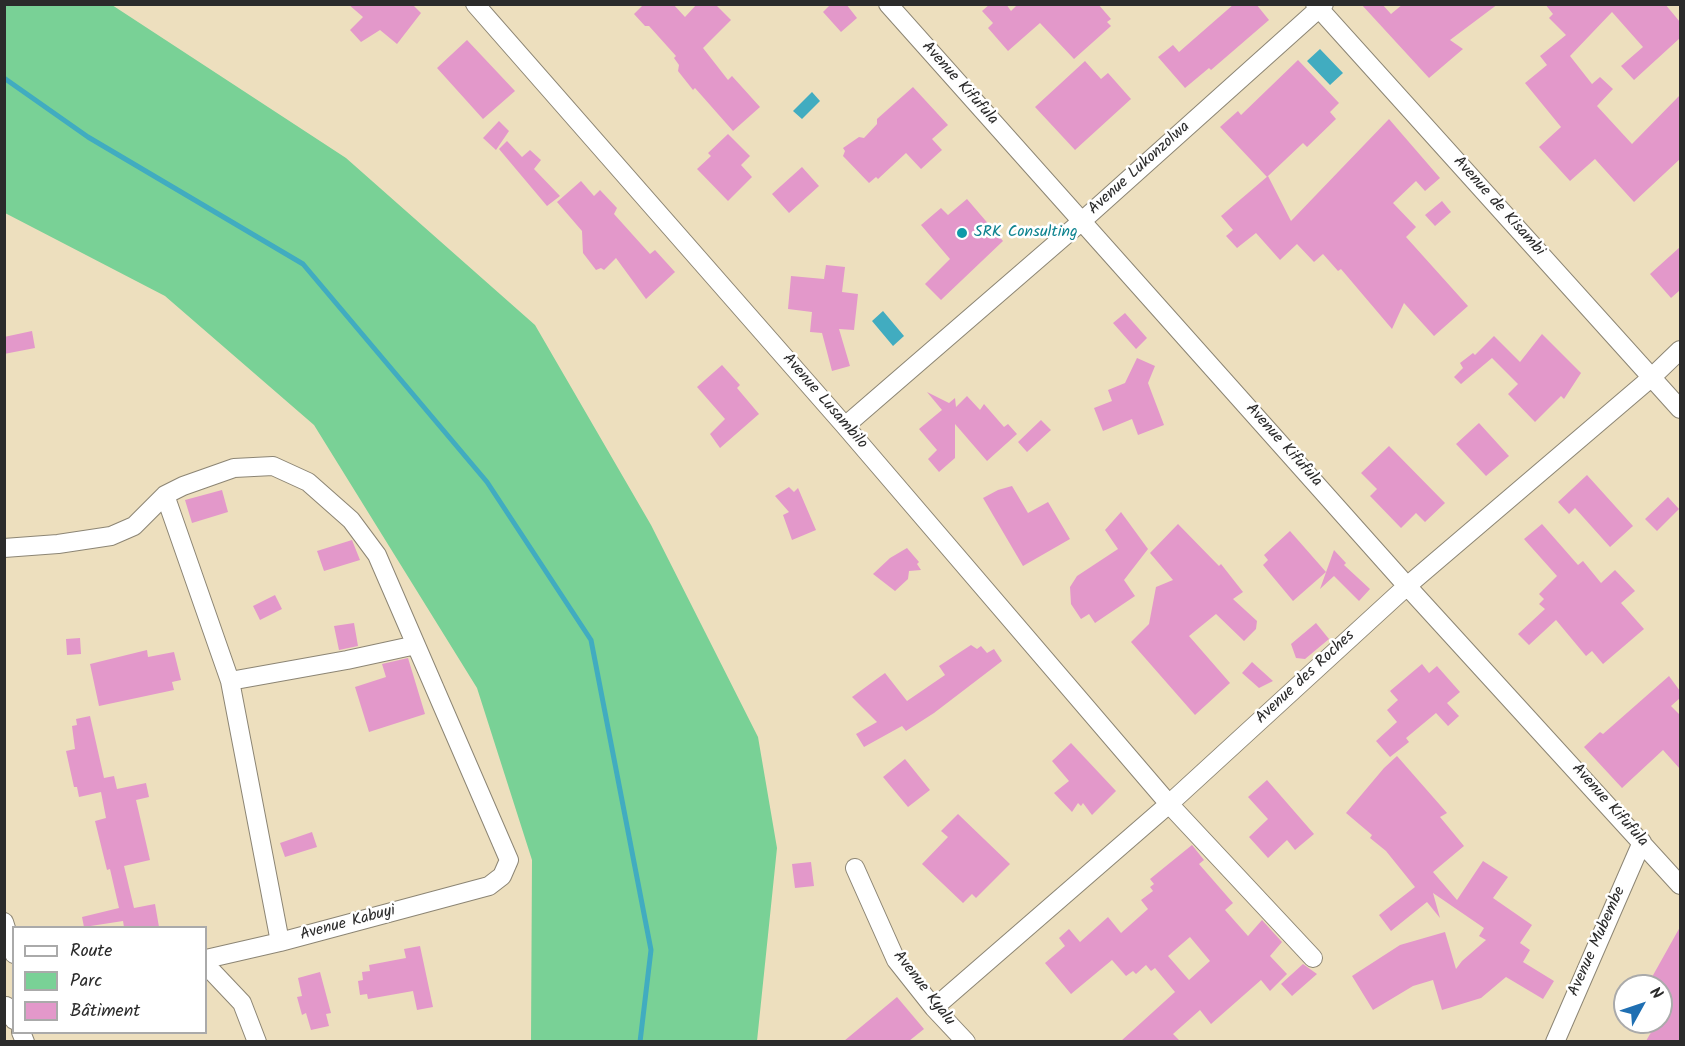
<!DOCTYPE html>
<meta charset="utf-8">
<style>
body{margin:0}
#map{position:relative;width:1685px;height:1046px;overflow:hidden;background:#eddfbe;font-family:Kalam,sans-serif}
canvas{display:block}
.frame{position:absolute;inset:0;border:6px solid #2b2b2b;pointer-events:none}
.legend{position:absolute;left:12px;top:926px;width:195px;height:108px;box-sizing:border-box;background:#fff;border:2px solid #aaa;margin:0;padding:8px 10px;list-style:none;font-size:18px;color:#2b2b2b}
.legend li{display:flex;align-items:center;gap:12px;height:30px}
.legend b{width:30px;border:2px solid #aaa}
.north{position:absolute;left:1613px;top:974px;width:60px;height:60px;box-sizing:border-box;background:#fff;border:2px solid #aaa;border-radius:50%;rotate:50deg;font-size:16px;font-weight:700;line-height:24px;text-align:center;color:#2b2b2b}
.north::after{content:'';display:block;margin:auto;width:21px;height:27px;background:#1f6fb2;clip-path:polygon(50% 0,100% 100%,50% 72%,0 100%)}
</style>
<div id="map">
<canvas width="1685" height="1046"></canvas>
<div class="frame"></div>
<ul class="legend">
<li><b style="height:8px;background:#fff"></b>Route</li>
<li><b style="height:16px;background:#79d196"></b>Parc</li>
<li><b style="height:16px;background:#e398ca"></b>Bâtiment</li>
</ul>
<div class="north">N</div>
</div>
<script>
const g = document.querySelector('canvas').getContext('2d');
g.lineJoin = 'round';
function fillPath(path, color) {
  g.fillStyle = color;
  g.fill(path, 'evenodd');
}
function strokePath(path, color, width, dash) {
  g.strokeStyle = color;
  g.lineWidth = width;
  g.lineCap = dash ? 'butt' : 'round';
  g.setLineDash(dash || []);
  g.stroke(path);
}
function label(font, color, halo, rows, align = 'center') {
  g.font = font + ' Kalam,sans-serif';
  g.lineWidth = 5;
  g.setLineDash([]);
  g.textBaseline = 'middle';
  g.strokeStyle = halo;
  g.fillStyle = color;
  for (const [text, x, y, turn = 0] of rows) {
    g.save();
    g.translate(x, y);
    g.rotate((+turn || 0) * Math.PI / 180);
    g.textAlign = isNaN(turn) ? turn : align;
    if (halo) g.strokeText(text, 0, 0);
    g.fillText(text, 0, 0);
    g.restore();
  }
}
fillPath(new Path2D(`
 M4,5h108l234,153 189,167 116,200 107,212 19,111 -20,193h-226l1,-181 -55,-172 -163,-263 -149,-129 -160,-83z`), '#79d196');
fillPath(new Path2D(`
 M1320,49l23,24 -13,12 -23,-24z
 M812,92l8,9 -18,18 -9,-8z
 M883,311l21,25 -11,10 -21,-25z`), '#41acc0');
strokePath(new Path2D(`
 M4,78l84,59 215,127 184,218 104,158 60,310 -11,92`), '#41acc0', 5);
fillPath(new Path2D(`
 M348,4h64l9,9 -24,31 -17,-14 -19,12 -11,-12 13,-13z
 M644,4h29l12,13 12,-13h18l16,16 -28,28 25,32 4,-4 28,31 -27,24 -38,-43 -2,2 -15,-19 1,-6 -5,-7 2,-2 -27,-30h-4l-11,-12z
 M831,4h15l11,14 -16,14 -18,-20z
 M990,4h16l5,7 7,-7h80l13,15 -4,3 4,4 -37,33 -34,-36 -32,28 -20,-23 5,-5 -11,-12z
 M1234,4h22l13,16 -58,50 -2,-2 -24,20 -27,-31 15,-12 6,7z
 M1361,4h21l9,10 12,-10h95l-48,36 13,9 -34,29z
 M1545,4h120l15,18v16l-46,42 -13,-14 22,-19 -31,-35 -42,44 22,28 8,-7 13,12 -16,17 35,38 48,-49v64l-46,43 -39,-43 -25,22 -31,-34 22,-20 -36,-44 22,-18 -7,-9 26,-21 -17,-17 4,-4z
 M467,40l48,51 -32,28 -46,-51z
 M1298,60l41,43 -9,9 6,7 -29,28 -4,-4 -36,34 -47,-50 18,-16 3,4z
 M1085,61l16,18 7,-6 23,26 -56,51 -40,-43z
 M913,87l35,38 -16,14 10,11 -21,19 -15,-16 -28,26 -2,-2 -7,6 -26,-27 2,-5 -2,-3 16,-11 5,1 13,-14v-5z
 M1389,119l51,59 -15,13 -9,-10 -23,22 23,24 -10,10 62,69 -34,30 -30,-33 -12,26 -51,-60 -3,2 -15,-17 -9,8 -17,-18 -17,16 -24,-27 -19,15 -11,-12 7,-6 -12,-14 47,-40 23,45z
 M499,121l10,10 -13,19 -13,-12z
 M728,134l22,22 -9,9 11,12 -24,24 -31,-32 14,-13 -3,-3z
 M507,141l15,16 8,-7 11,10 -7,9 26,27 -13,10 -48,-57z
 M802,167l17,19 -30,27 -17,-19z
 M581,181l13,15 6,-6 17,18 -3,6 36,40 5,-4 20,22 -29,27 -30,-41 -12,12 -3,-2 -5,2 -13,-17 -1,-22 -25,-29z
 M967,199l36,42 -62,59 -16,-16 25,-25 -29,-34 20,-17 7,7z
 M1442,201l9,11 -16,14 -10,-11z
 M1680,247v43l-9,8 -21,-24z
 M826,265l19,2 -3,25 16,2 -4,36 -15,-1 11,37 -18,5 -10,-38 -12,-1 2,-20 -24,-3 3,-33 33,3z
 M1125,313l22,25 -11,11 -23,-26z
 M32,331l3,17 -31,6v-17z
 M1542,334l39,39 -17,26 -3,-3 -26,26 -27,-28 10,-10 -26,-26 -31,26 -7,-7 9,-9 -3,-5 13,-10 2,2 19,-19 26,26z
 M1137,358l18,8 -7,17 16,42 -26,10 -6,-16 -29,12 -9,-23 18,-7 -4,-11 17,-7z
 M722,365l18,20 -3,3 22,26 -39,34 -10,-14 15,-15 -28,-32z
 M927,392l22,11 6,-5 1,9 11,-11 13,14 4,-6 20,23 4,-3 9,10 -30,27 -32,-37v34l-16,14 -11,-13 9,-9 -18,-21 23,-19z
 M1041,420l10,10 -24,22 -9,-10z
 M1479,423l30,33 -23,20 -30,-32z
 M1389,446l56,57 -20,19 -9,-9 -15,15 -31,-32 7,-7 -16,-16z
 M1587,475l46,51 -23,21 -35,-39 -6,6 -11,-12z
 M1012,486l16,27 20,-11 22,37 -47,27 -40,-68 15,-8z
 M789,487l5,5 4,-4 18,42 -24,10 -9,-25 6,-3 -14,-16z
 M222,490l6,22 -36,11 -7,-23z
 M1668,497l11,12 -22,22 -12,-12z
 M1121,512l27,37 -24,31 11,16 -40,27 -6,-9 -8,5 -10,-15 -1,-17 7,-11 41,-27 -13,-19z
 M1178,524l41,42 2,-2 22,28 -10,7 24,22 -1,8 -12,12 -28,-27 -27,22 41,47 -35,32 -64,-73 18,-18 7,-37 17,-7 -23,-27z
 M1542,524l36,41 5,-4 18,22 14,-13 20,21 -14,12 23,26 -41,35 -11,-13 -6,5 -30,-36 -27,25 -11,-11 27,-25 -6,-5 5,-5 -5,-5 18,-18 -33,-37z
 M1290,531l36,41 -33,29 -30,-36 5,-5 -4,-5z
 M352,540l8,20 -36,11 -7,-20z
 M907,548l12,14 -2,2 4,6 -12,1 -1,8 -13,12 -22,-17 17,-16z
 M1334,550l12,13 -2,2 26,24 -11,12 -25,-25 -14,13z
 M275,595l7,14 -22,11 -7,-14z
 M354,623l4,23 -19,4 -5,-24z
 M1316,623l13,16 -24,20 -9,-1 -5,-14z
 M80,638l1,16 -14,1 -1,-16z
 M971,645l6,4 4,-3 6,7 7,-4 8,12 -68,52 -28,18 -4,-5 -38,21 -8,-13 21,-12 -25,-25 33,-24 22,28 38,-26 -6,-9z
 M147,650l1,7 26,-5 7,28 -9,2 2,8 -75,16 -9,-42z
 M408,658l17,56 -56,18 -14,-45 31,-10 -4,-13z
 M1252,662l21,19 -14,7 -17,-15z
 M1422,664l7,9 8,-7 23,26 -13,11 12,13 -11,10 -12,-13 -30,25 3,4 -19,15 -14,-16 21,-19 -10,-12 11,-10 -8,-9z
 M1669,676l11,15v7l-9,8 9,9v54l-17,-19 -41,38 -38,-41 16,-15 3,2z
 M90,716l14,62 10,-2 3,13 29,-6 3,14 -13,3 14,60 -26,6 10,42 21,-4 4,23h-35l-1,-6 -39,6 -2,-10 37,-9 -9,-39 -3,1 -12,-49 11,-3 -5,-26 -22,5 -2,-10h-3l-8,-36 9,-2 -3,-23 5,-1 -1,-6z
 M1071,743l45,48 -24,24 -9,-12 -2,3 -3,-3 -6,9 -18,-19 15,-12 -17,-20z
 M1397,756l50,57 -7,4 24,29 -31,26 24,28 26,-39 25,16 -15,21 39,27 -12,18 10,7 -7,12 31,19 -11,18 -37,-22 -25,21 -39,12 -9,-30 -20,6 -40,24 -21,-34 48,-31 45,-13 11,37 6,-8 24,-21 -7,-4 5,-8 -51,-35 7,25 -13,-16 -36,29 -12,-16 36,-28 -29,-36 -16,-13 2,-3 -26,-22 38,-45z
 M905,759l25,31 -22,17 -25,-30z
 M1267,780l47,54 -19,16 -8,-10 -19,18 -19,-21 19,-18 -20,-22z
 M958,814l52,50 -34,34 -4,-4 -9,9 -41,-39 26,-27 -7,-6z
 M312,832l5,15 -32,10 -5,-14z
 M1192,845l12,15 -5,4 34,39 -8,7 23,26 14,-16 20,22 -12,14 17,18 -17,17 -9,-11 -50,44 -11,-14 -27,24 7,7h-59l54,-49 -20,-24 -4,3 -5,-6 -10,9 -3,-3 -7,5 -14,-16 -41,34 -26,-31 20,-17 -6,-8 10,-9 11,13 28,-25 13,16 27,-24 -7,-9 12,-9 -3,-4 4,-3 -4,-5zM1190,937l20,24 -21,19 -21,-24z
 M811,862l3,24 -19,2 -3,-24z
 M1680,927v114h-34l11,-19h4v-36h-14z
 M420,946l13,61 -16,3 -4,-19 -45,8 -1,-5 -7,1 -2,-14 5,-1 -1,-8 8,-1 -1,-6 37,-7 -2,-9z
 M1303,964l14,10 -25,22 -11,-12z
 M320,972l11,41 -5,1 3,12 -18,4 -5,-17 -4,2 -5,-18 5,-1 -4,-18z
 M897,997l27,32 -15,12h-65z`), '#e398ca');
const minor = new Path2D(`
 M475,4l370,422 324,378 144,154
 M888,4l519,582 273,299
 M1315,4l365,405
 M845,426l237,-205 242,-217
 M165,495l65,186 50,261
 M4,548l54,-4 53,-8 23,-10 31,-31 18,-9 51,-18 39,-2 35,16 43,38 26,35 132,305 -7,16 -13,10 -209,56 -74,17
 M230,681l117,-21 69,-15
 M855,868l41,92 38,48 32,34
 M4,922l10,32
 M206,965l36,38 15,39
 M6,1006l8,14
 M934,1008l235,-204 238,-218 245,-209 28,-27
 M21,1032l4,10
 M1555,1042l87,-200`);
strokePath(minor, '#8c8574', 20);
strokePath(minor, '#fff', 18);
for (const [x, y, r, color] of [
 [962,233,6,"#0f9aa8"]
]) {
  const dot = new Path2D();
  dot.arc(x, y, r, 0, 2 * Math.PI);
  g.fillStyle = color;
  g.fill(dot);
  strokePath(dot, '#fff', 2);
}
label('16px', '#2b2b2b', '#fff', [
 ["Avenue Kifufula",959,84,48],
 ["Avenue Lukonzolwa",1140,169,-42],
 ["Avenue de Kisambi",1498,207,48],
 ["Avenue Lusambilo",824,402,49],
 ["Avenue Kifufula",1283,446,48],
 ["Avenue des Roches",1306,678,-43],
 ["Avenue Kifufula",1609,806,48],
 ["Avenue Kabuyi",348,924,-15],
 ["Avenue Mubembe",1598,942,-66],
 ["Avenue Kyalu",923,989,52]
]);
label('16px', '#0d838f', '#fff', [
 ["SRK Consulting",974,233]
], 'left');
</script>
